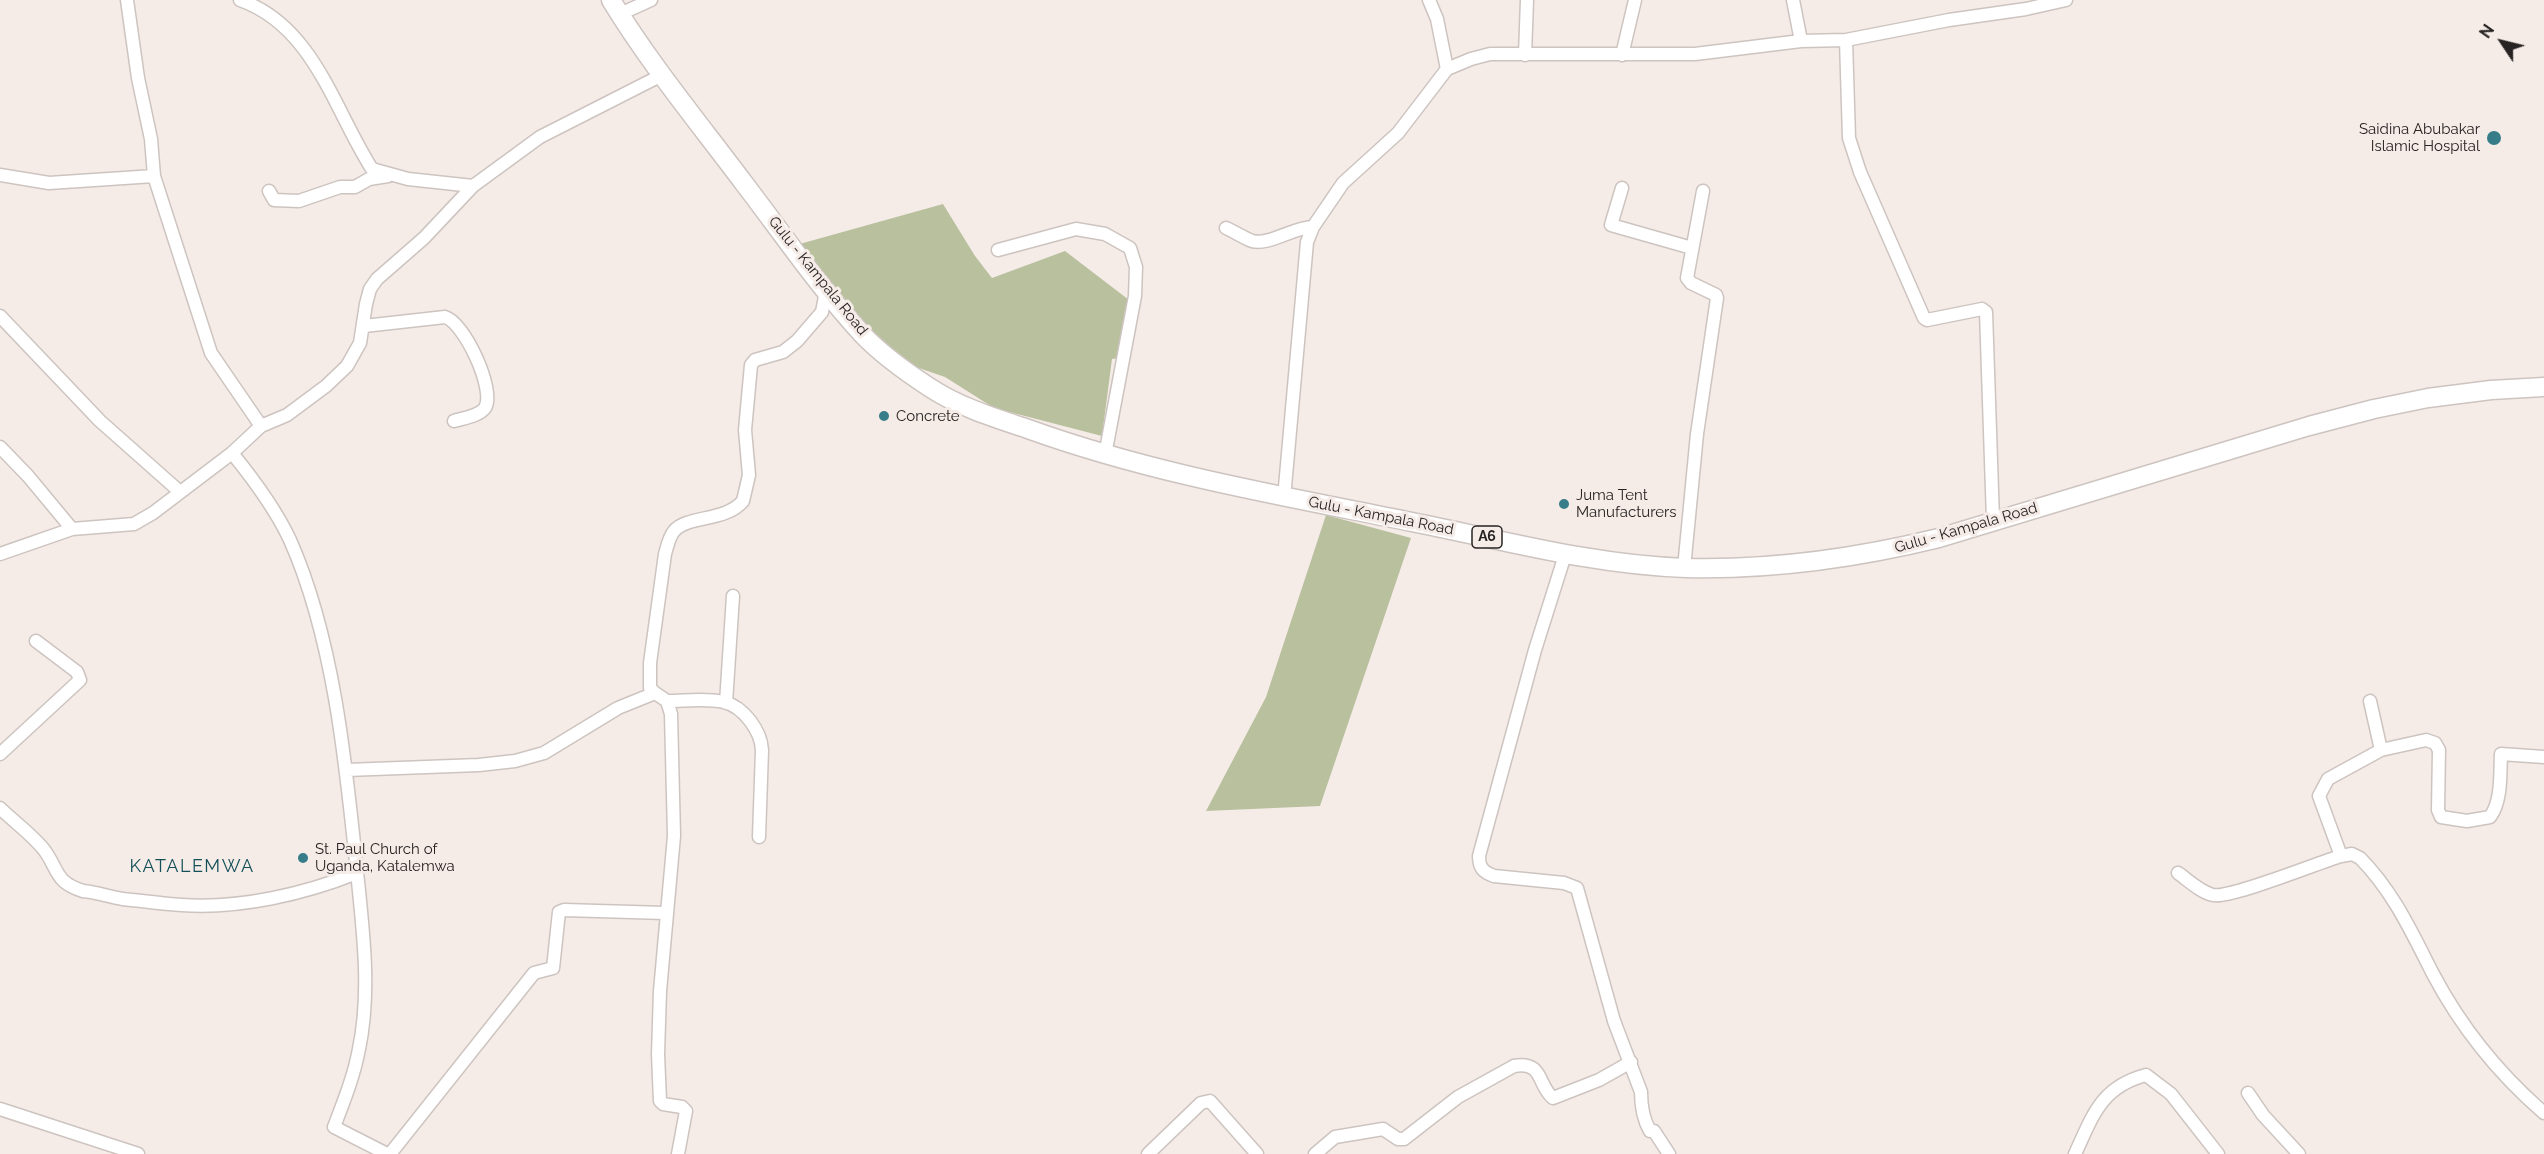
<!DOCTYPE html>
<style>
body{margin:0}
#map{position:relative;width:2544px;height:1154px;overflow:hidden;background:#f5ece8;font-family:Raleway,sans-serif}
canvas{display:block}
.north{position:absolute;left:2472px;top:12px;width:60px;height:60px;-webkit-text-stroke:4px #f5ece8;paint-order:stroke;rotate:305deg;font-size:16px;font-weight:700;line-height:24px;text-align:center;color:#272322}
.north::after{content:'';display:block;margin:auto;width:21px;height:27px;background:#272322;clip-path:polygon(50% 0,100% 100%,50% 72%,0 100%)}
</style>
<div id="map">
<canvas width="2544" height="1154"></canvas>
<div class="north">N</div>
</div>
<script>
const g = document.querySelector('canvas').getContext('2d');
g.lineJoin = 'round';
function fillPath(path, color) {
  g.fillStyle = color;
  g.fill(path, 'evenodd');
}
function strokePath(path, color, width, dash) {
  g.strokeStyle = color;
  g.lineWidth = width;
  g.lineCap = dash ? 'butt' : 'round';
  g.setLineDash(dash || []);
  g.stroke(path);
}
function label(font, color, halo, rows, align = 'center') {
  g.font = font + ' Raleway,sans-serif';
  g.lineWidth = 6;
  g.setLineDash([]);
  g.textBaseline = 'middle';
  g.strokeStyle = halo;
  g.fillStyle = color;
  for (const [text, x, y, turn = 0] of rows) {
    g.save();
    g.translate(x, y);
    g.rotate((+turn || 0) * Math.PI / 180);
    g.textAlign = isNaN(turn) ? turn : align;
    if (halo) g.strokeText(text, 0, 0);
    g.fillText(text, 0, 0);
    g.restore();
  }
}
fillPath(new Path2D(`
 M943,204l32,52 17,22 73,-27 64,49 -10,58 -7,1 -10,77 -108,-28 -49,-31 -32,-11 -56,-48 -61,-73z
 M1326,515l85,23 -91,268 -114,5 60,-114z`), '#b9c09e');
const street = new Path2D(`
 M127,0l11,78 13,61 3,37 57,177 50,73
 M240,0c74,26 94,110 132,169l36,10 65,7
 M1429,0l8,19 10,50
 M1793,0l8,41
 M620,14l31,-14
 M1846,40l3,98 11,34 64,146 3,2 55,-11 4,3 7,208
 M1525,55l2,-55
 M1622,55l13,-55
 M0,175l49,8 105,-7
 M1622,188l-11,37 81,23
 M269,191l5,9 25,1 41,-14h15l14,-8 19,-3
 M1226,228c9,4 18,10 26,13 16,5 42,-14 61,-14
 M998,250l78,-21 29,5 25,14 6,19 -1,29 -30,159
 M0,316l100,105 79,70
 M364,326l81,-9c19,5 51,73 40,91 -6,8 -21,10 -31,13
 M0,447l28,29 44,53
 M232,453c22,27 43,55 58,87 44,99 56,225 67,332 6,58 14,120 2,177 -5,27 -15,52 -25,78l53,27
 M1284,498l23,-256 6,-15 30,-44 55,-50 49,-64 24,-10 19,-5h205l106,-13 45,-1 103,-20 77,-11 40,-9
 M0,554l72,-25 62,-5 19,-11 79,-60 29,-27 26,-11 39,-29 21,-20 13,-23 6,-39 4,-15 7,-10 47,-41 49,-52 67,-49 122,-62
 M1565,555l-30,95 -56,206c0,12 4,16 15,20l70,7 13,5 37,133 27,71c0,14 2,27 9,39h4l15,23
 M1684,568l13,-134 20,-136 -1,-3 -25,-12 -4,-5 16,-87
 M655,693l-5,-5v-25l15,-109c2,-7 4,-17 9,-23 14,-16 51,-9 69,-30l6,-26 -4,-45 6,-65 4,-5 28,-8 14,-11 25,-29 4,-21
 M667,701c18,0 38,-3 57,1 20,5 37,29 38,48l-3,87
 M2370,701l11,49 45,-10 9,3 4,7 -1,60 3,7 26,4 23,-4c12,-16 10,-43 11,-63l43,3
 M726,703l7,-107
 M0,754l80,-74 -3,-8 -41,-31
 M347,770l132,-5 36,-4 29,-8 74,-45 37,-15 12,8 4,13 3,122 -14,155 -2,63 2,47 3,3 19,3 4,4 -8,43
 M0,808c14,14 33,27 45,43 14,20 10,31 38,40 14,1 26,6 40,8 20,2 40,5 59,6 58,4 122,-11 175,-32
 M2341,856l-22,-60 9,-17 53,-29
 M2178,873c10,7 22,19 35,22 17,4 104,-32 128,-39l11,-2 8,4c33,33 52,75 73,116 28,53 66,100 111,139
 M2248,1093l15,22 36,39
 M0,1109l138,45
 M390,1154l144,-181 19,-5 6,-56 5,-2 101,3
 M1148,1154l53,-51 9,-2 47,53
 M1315,1154l20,-17 48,-8 15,10h6l54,-42 56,-31c30,-5 23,19 39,32l46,-18 32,-18
 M2075,1154c18,-39 26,-67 71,-79l25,19 47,60`);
const primary = new Path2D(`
 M611,0c39,64 87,122 132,182 39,51 76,105 119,152 19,20 44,38 67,53 30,20 66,31 99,42 125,45 255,67 384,93 91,18 180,43 274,46 85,2 171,-10 253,-30l370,-112 65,-17 54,-11 63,-8 53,-3`);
strokePath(street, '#cdc4c0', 15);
strokePath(primary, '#cdc4c0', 21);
strokePath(street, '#fff', 12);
strokePath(primary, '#fff', 18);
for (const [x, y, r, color] of [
 [2494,138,8,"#367c89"],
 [884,416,6,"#367c89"],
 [1564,504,6,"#367c89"],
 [303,858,6,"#367c89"]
]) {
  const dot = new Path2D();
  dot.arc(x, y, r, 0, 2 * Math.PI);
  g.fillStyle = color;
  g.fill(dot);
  strokePath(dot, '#f5ece8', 2);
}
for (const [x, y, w] of [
 [1487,537,30]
]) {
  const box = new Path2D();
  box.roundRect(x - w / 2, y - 11, w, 22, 4.5);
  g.fillStyle = '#f5ece8';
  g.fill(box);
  strokePath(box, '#272322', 1.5);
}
label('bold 14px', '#272322', null, [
 ["A6",1487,537]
]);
label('15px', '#272322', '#f5ece8', [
 ["Saidina Abubakar",2480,129,"right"],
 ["Islamic Hospital",2480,146,"right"],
 ["Concrete",896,416],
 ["Juma Tent",1576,495],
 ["Manufacturers",1576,512],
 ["St. Paul Church of",315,849],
 ["Uganda, Katalemwa",315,866]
], 'left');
label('15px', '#272322', '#f5ece8', [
 ["Gulu - Kampala Road",818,276,51],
 ["Gulu - Kampala Road",1381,516,11],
 ["Gulu - Kampala Road",1966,528,-16]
]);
g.letterSpacing = '1.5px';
label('18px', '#155059', '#f5ece8', [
 ["KATALEMWA",192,867]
]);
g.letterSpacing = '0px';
</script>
